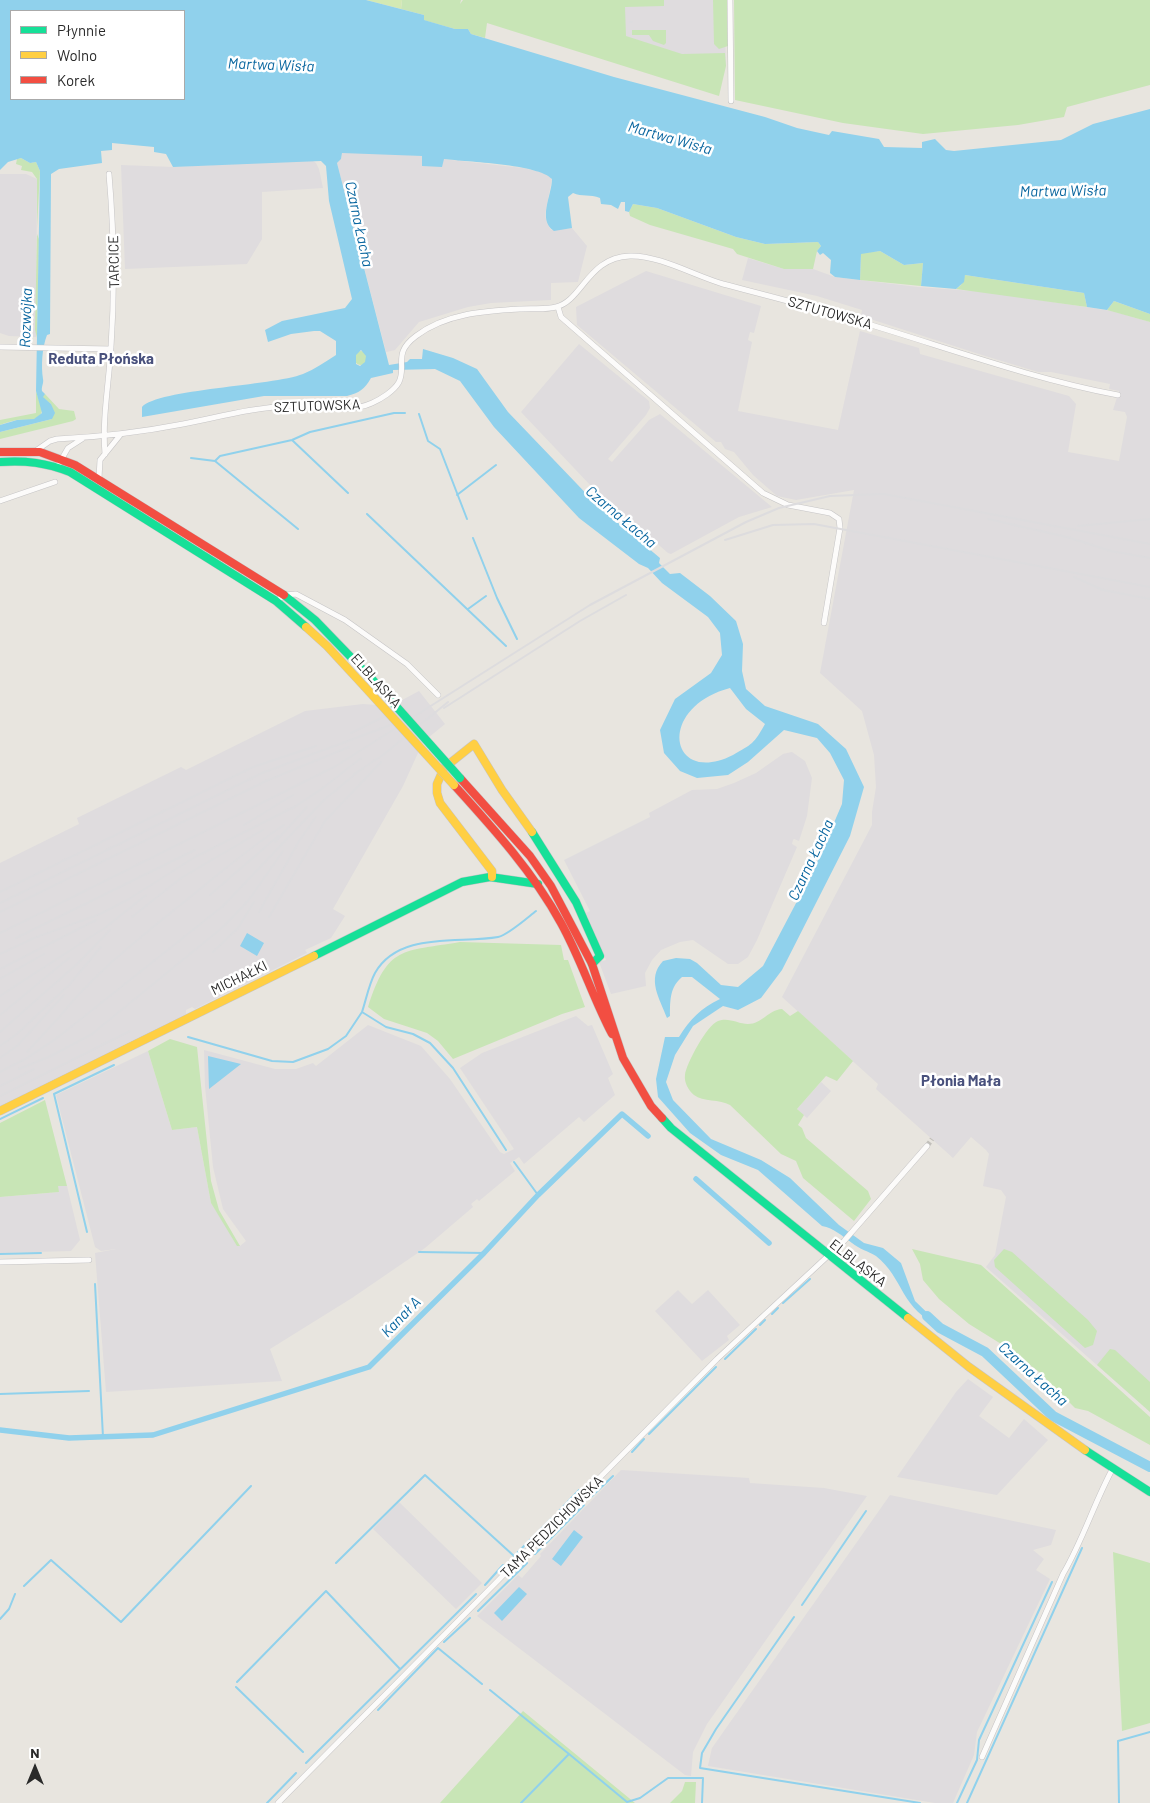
<!DOCTYPE html>
<meta charset="utf-8">
<style>
body{margin:0}
#map{position:relative;width:1150px;height:1803px;overflow:hidden;background:#e8e5df;font-family:Barlow,sans-serif}
canvas{display:block}
.legend{position:absolute;left:10px;top:10px;width:175px;height:90px;box-sizing:border-box;background:#fff;border:1px solid #aaa;margin:0;padding:6px 9px;list-style:none;font-size:15px;color:#2a2a2a}
.legend li{display:flex;align-items:center;gap:10px;height:25px}
.legend b{width:25px;border:1px solid #aaa}
.north{position:absolute;left:10px;top:1743px;width:50px;height:50px;-webkit-text-stroke:4px #fff;paint-order:stroke;rotate:0deg;font-size:14px;font-weight:700;line-height:20px;text-align:center;color:#2a2a2a}
.north::after{content:'';display:block;margin:auto;width:18px;height:22px;background:#2a2a2a;clip-path:polygon(50% 0,100% 100%,50% 72%,0 100%)}
</style>
<div id="map">
<canvas width="1150" height="1803"></canvas>
<ul class="legend">
<li><b style="height:6px;background:#16e098"></b>Płynnie</li>
<li><b style="height:6px;background:#ffcf43"></b>Wolno</li>
<li><b style="height:6px;background:#f24e42"></b>Korek</li>
</ul>
<div class="north">N</div>
</div>
<script>
const g = document.querySelector('canvas').getContext('2d');
g.lineJoin = 'round';
function fillPath(path, color) {
  g.fillStyle = color;
  g.fill(path, 'evenodd');
}
function strokePath(path, color, width, dash) {
  g.strokeStyle = color;
  g.lineWidth = width;
  g.lineCap = dash ? 'butt' : 'round';
  g.setLineDash(dash || []);
  g.stroke(path);
}
function label(font, color, halo, rows, align = 'center') {
  g.font = font + ' Barlow,sans-serif';
  g.lineWidth = 5;
  g.setLineDash([]);
  g.textBaseline = 'middle';
  g.strokeStyle = halo;
  g.fillStyle = color;
  for (const [text, x, y, turn = 0] of rows) {
    g.save();
    g.translate(x, y);
    g.rotate((+turn || 0) * Math.PI / 180);
    g.textAlign = isNaN(turn) ? turn : align;
    if (halo) g.strokeText(text, 0, 0);
    g.fillText(text, 0, 0);
    g.restore();
  }
}
fillPath(new Path2D(`
 M614,0h110l2,66 -110,-21z
 M355,152l68,4 -1,10 21,-7 80,9 23,5 6,6 -7,36 2,8 4,7 21,-2 15,18 -9,36 -27,1v17l-60,3 -23,4 -49,15 -24,28 -9,2 -49,-189 4,-4 1,-6z
 M312,160l4,3 3,6 4,19 -61,4v47l-15,25 -122,5 -4,-104 52,2z
 M0,174h26l11,5 -1,158 -27,-1 -9,-3z
 M748,258l36,11h29l22,8 83,10 69,5 125,19 38,11v1090l-164,-145 9,-12 11,-58 -5,-7 -18,-4 6,-32 -3,-4 -15,-13 -18,21 -77,-69 2,-5 -96,-87 90,-172v-13l4,-25 -2,-32 -12,-44 -42,-38 34,-183 -58,10 -19,-4 -24,-21 -19,-23 -9,-3 -4,-7h-5l-139,-117 -1,-18 70,-36 115,35 -7,27 -4,-1 -2,8 4,2 -14,69 100,19 22,-99 59,17 1,6 149,42 7,8 -8,48 51,9 8,-44 -2,-5 -12,-2 6,-19 -10,-2 1,-5 -59,-12h-13l-56,-17 -121,-39 1,-6 -45,-14 -75,-16z
 M579,344l70,57 1,7 -4,7 -38,44 4,3 37,-42 11,-6 112,93 -33,10 -68,37 -3,-1 -77,-67 -70,-74z
 M419,691l26,33 -22,18 -20,44 -70,123 12,7 -14,22 -26,12 2,3 -112,56 -3,-2 -6,3v4l-186,92v-243l79,-39 -2,-6 104,-51 5,3 119,-59 58,-7 28,2z
 M792,752l13,9 7,17 -5,38 -8,25 -5,-2 -1,1 -1,4 5,3 -40,93 -9,17 -10,7h-10l-35,-24 -13,2 -19,8 -9,10 -7,13 1,13 -35,8 -12,-32 7,-2 -20,-47 4,-2 -26,-51 86,-43 -1,-4 43,-23 25,-1 17,-6 22,-10 27,-19z
 M576,1016l12,10 4,-1 21,49 -5,4 7,17 -31,27 -5,-5 -55,47 -5,-7 -9,6 5,8 -36,30 -2,-2 -6,5 2,3 -48,41 -73,50 -82,51 12,32 -176,11 -11,-139 21,-4 -15,2 -6,-4 -39,-152 92,-44 24,79 25,-3 14,76 29,43 6,-5 -23,-32 -10,-42 -8,-81 -1,-36 71,19h21l17,-6 3,3 52,-41 53,21 29,33 50,73 4,2 10,-5 -54,-81 22,-15z
 M821,1082l10,9 -24,27 -10,-9z
 M57,1186h10l13,54 -9,11 -71,2v-56l59,-5z
 M678,1290l14,14 16,-14 32,35 -13,11 2,4 -27,21 -47,-50z
 M968,1379l25,18 -14,19 30,22 15,-19 24,21 -51,55 -100,-18 59,-85z
 M621,1470l128,8 1,5 74,5 43,8 -160,228 -14,28 -2,24 -6,-1 -208,-159 41,-41 4,3 19,-22 -1,-2z
 M890,1495l166,35 -5,15 -18,5 11,9 -8,11 14,9 -73,153 -3,23 -21,48h-18l-227,-37 4,-18z
 M399,1502l83,81 -26,26 -83,-80z`), '#dfdcde');
fillPath(new Path2D(`
 M402,0h59l-1,4 3,-4h201v6l-39,1 1,29 56,18 43,-1 1,13 -7,30 -232,-73 -2,15 -14,-4 -3,-5h-13l-32,-9 1,-5 -23,-6z
 M713,0h14l1,46 -9,3 -5,-5z
 M734,0h416v85l-83,22 -3,10 -46,8 -95,9 -80,-11 -108,-23z
 M632,30h34v13l-2,2 -11,-4 -4,-6h-17z
 M21,158l9,5 6,-1 4,9 -3,57v-49l-5,-7 -11,-2 1,-4 -6,-2 1,-5z
 M633,204l24,4 79,29 29,7 53,-2 3,4 -4,5 -4,18h-29l-47,-15 -4,-5 -83,-24 -20,-9 -1,-4z
 M37,234l2,5 -2,99 -2,-8z
 M880,251l24,14 19,-2 -2,23 -61,-6 1,-27z
 M965,275l119,18 3,14 -131,-18 5,-4z
 M1114,301l36,13v8l-43,-12z
 M354 358a7 7 0 1 1 14 0a7 7 0 1 1-14 0Z
 M36,391l6,19c-1,13 -16,9 -25,10 -6,1 -12,3 -17,5v-5l36,-7z
 M45,394l14,15 15,2 2,8 -3,2 -73,18v-7l52,-13 -1,-15 -9,-7z
 M460,942l101,3 3,15h4l17,47 -23,7 -109,45 -15,-18 -11,-8 -43,-14 -16,-12c20,-62 34,-55 92,-65z
 M782,1009l8,7 8,-5 55,50 -16,20 -11,-5 -29,33 7,6 -6,10 4,3 4,10 62,53 3,8 -17,22 -51,-43 -7,-17 -15,-7 -51,-49c-10,-6 -27,-3 -36,-10 -6,-5 -10,-13 -9,-20 1,-11 22,-50 33,-54 11,-4 20,3 30,3 14,0 20,-14 34,-15z
 M170,1039l27,8 14,134 8,29 21,36h-3l-26,-43 -14,-76 -25,3 -24,-79z
 M45,1100l22,86h-9l1,6 -59,5v-74z
 M912,1249l69,16 169,152v28l-62,-34 -13,-3 -37,-37 -32,-24 -37,-23 -30,-25 -16,-19 -3,-16z
 M1004,1249l8,3 76,68 9,11 -4,14 -8,3 -90,-81 -1,-7z
 M1110,1349l5,1 35,32v30l-53,-47z
 M1113,1552l37,11v160l-28,8z
 M523,1711l112,92h-195z
 M685,1782h11l-1,21h-25l12,-12z`), '#c8e5b6');
fillPath(new Path2D(`
 M366,0h36l-1,9z`), '#d3e9b4');
fillPath(new Path2D(`
 M0,0h366l58,15v5l31,9h13l3,5 143,43 151,40 32,11 32,7 3,-4 47,8 5,8 38,1v-6l13,-3 11,11 8,1 107,-11 32,-16 57,-15v205l-36,-13 -7,9 -20,-3 -3,-14 -119,-18 -1,7 -8,7 -35,-3 2,-23 -19,2 -24,-14 -19,3 -1,26 -25,-3 -5,-4 1,-13 -8,-7 -3,2 -3,-4 4,-5 -3,-4 -53,2 -29,-7 -79,-29 -24,-4 -4,8 -4,-1v-9h-4l-3,7 -7,-4 -10,-1 -1,-6c-10,-4 -18,-1 -27,-5l-5,4 4,31 -18,3c-17,-11 -2,-36 -2,-52 -14,-15 -85,-17 -108,-20l-2,8 -20,-1v-10l-80,-3 -1,6 -4,4 52,202 18,-3 3,-3h12l1,-10 30,9 24,11 31,43 91,95 61,51 -1,5 11,11 10,-1 30,23 26,25 7,23 -1,27 4,18 19,17 53,18 28,25 18,38 -14,49 -68,134 -21,28 -23,12 -15,-4 -30,20 -18,29 -9,27 7,18 38,39 50,21 29,18 49,47 25,18 19,5 18,15 14,38 26,25c-40,-15 -37,-48 -65,-70 -8,-5 -17,-7 -24,-13 -10,-7 -18,-15 -30,-17l-64,-56 -37,-15 -31,-22 -32,-36 -2,-18 9,-42h14c11,-18 22,-29 41,-38l-28,-22h-10c-12,10 -12,23 -12,39l-3,2c-7,-19 -21,-39 -4,-57l13,-3 14,1 7,4 24,22 17,2 25,-21 52,-99 27,-63 2,-24 -14,-27 -13,-15 -33,-8 -36,32 -20,13 -31,3 -17,-7 -16,-18 -4,-23 15,-31 36,-26 11,-18 -2,-22 -12,-16 -46,-34 -14,-15 -9,-4 -60,-46 -85,-91 -34,-46 -25,-12 -42,1v3l-22,5c-6,11 -12,15 -24,18h-83l-122,21v-10c16,-18 130,-21 161,-33 12,-5 22,-12 33,-19v-14l-16,-10h-6l-23,3 -23,8 -3,-12 17,-9 63,-13 7,-9 -23,-98 -3,-35 -5,-5 -148,6 -7,-13 -12,-2v-5l-42,-4v7l-11,1 1,12 -43,6 -8,5 -1,160 -3,1c-5,13 -6,31 -4,44 1,4 -2,8 -1,12l3,3 -2,3 8,7 4,9 -3,6 -52,13v-7l17,-5 17,-1 8,-6 -6,-22 4,-220 -4,-9 -6,1 -9,-5 -13,4 -8,8zM11,11h173v88h-173zM361,350l5,6 -1,6 -5,4 -4,-2v-9zM730,688l16,21 19,15c-11,20 -13,20 -32,31 -63,32 -78,-47 -3,-67z
 M247,933l17,10 -7,13 -17,-10z
 M208,1056l33,8 -32,25z
 M574,1530l9,7 -22,29 -9,-7z
 M519,1587l8,7 -25,27 -8,-8z`), '#90d1ec');
strokePath(new Path2D(`
 M419,414l9,27 12,8 27,70
 M292,440l56,53
 M191,458l24,3 5,-5 72,-16 18,-8 84,-19h11
 M215,461l83,68
 M457,495l39,-30
 M367,514l139,132
 M473,538l24,60 20,41
 M468,609l18,-13
 M188,1037l84,24 21,1 35,-13 18,-13 16,-24
 M0,1119l43,-21
 M506,1150l-53,-82 -23,-25 -17,-9 -27,-7 -24,-15c4,-12 7,-28 13,-39 24,-42 84,-29 123,-36 10,-2 29,-19 38,-26
 M514,1162l24,33
 M87,1232l-33,-138 60,-29
 M419,1252l65,1
 M0,1254l41,-1
 M95,1284l8,153
 M783,1303l27,-24
 M772,1314l6,-6
 M760,1325l5,-5
 M725,1359l31,-30
 M0,1394l89,-3
 M649,1434l67,-67
 M632,1452l12,-13
 M591,1497l22,-21
 M559,1511l20,-21
 M535,1554l49,-49
 M336,1563l89,-88 89,81 37,-37
 M485,1585l18,-20
 M24,1586l27,-26 70,62 130,-136
 M802,1605l64,-94
 M478,1611l49,-48
 M794,1617l-78,112 -14,24 -2,15 220,35
 M0,1619l9,-10 6,-15
 M444,1642l26,-24
 M237,1682l89,-91 74,78
 M236,1687l67,65
 M490,1690l79,64
 M378,1710l60,-62 44,36
 M306,1763l170,-169
 M267,1803l29,-30
 M521,1803l48,-49 58,48 13,-4 28,-20h35l-1,25
 M957,1803l20,-43 2,-20 73,-158
 M967,1803l115,-255
 M1119,1803l-1,-62 32,-9`), '#90d1ec', 2);
strokePath(new Path2D(`
 M696,1179l73,64
 M0,1430l69,8 84,-3 216,-68 115,-114 54,-58 84,-81 26,22`), '#90d1ec', 5.5);
strokePath(new Path2D(`
 M927,1316l13,12 45,24 68,64 97,51`), '#90d1ec', 10);
strokePath(new Path2D(`
 M927,1146l5,-7`), '#c2c0bb', 5, [5, 2.5]);
const street = new Path2D(`
 M730,0l1,101
 M558,307l3,10 202,176 25,12 42,8 9,6 1,9 -16,95
 M0,347l111,2
 M37,450l13,-9 7,-2c43,-2 85,-7 126,-15 36,-7 72,-17 109,-18 25,-1 56,8 80,-3 9,-4 22,-12 27,-21 8,-17 -7,-28 17,-46 30,-23 70,-25 105,-27 11,-1 24,1 35,-2 26,-6 32,-50 74,-51 29,-1 65,20 93,28 49,13 98,25 145,40 83,25 165,55 250,71
 M105,454c-3,-36 4,-71 6,-107 4,-58 3,-115 -2,-173
 M57,467l11,-19 14,-9
 M99,478l1,-18 21,-26
 M0,501l55,-19
 M276,601l9,-6 11,-1 49,26 62,44 31,31
 M0,1262l89,-2
 M982,1757l81,-183c20,-34 31,-71 50,-106
 M278,1803l439,-444 127,-118 83,-95`);
const fast = new Path2D(`
 M0,462c26,-2 46,1 70,10l206,129 30,26
 M284,595l31,25 56,58
 M532,832l44,70 24,54 -8,8
 M314,956l148,-74 28,-5 48,7
 M662,1118l9,10 237,190
 M1085,1450l65,42`);
const slow = new Path2D(`
 M306,627l21,19 37,40
 M492,877v-6l-52,-68 -3,-10v-9l7,-16 30,-24 28,46 30,42
 M0,1111l314,-155
 M908,1318l61,49 116,83`);
const jam = new Path2D(`
 M0,452h40l35,13 209,130
 M460,778l70,78 21,30 41,78 31,94 28,48 11,12
 M454,785c39,43 79,87 107,138 20,36 32,75 51,111`);
strokePath(street, '#c5c4c5', 6);
strokePath(fast, '#c5c4c5', 9);
strokePath(slow, '#c5c4c5', 9);
strokePath(jam, '#c5c4c5', 9);
strokePath(street, '#fcfbfa', 5);
strokePath(fast, '#16e098', 8);
strokePath(slow, '#ffcf43', 8);
strokePath(jam, '#f24e42', 8);
strokePath(new Path2D(`
 M630,22h2
 M988,519l79,18 44,14 39,7
 M1078,526l72,-7
 M725,540l48,-15 41,-1 336,63
 M1074,577l29,13 47,9
 M444,708l136,-87 46,-26
 M351,733l34,-17
 M354,774l29,-19 65,-53
 M244,825l49,-30
 M275,842l32,-35
 M0,892l253,-125 63,-21
 M210,895l68,-59
 M0,903l262,-130 134,-50
 M0,912l266,-131 83,-34
 M259,912l40,-71 17,-24
 M132,917l49,-39 82,-48
 M269,917l56,-96 56,-59
 M0,933l336,-167 254,-161 156,-83 33,-14 51,-12 54,-2 266,50
 M16,938l179,-88
 M213,952l25,-24 16,-26
 M0,954l34,-16 66,-24 29,-15 66,-42 101,-51 27,-18 38,-30
 M0,969l96,-49
 M0,979l44,-25
 M0,996l106,-69 40,-32
 M0,1015l69,-57
 M57,1020c35,-45 78,-78 122,-114 35,-28 68,-57 105,-81
 M0,1032l77,-68 33,-34
 M0,1046l17,-12 52,-49 32,-38
 M27,1052l35,-38
 M0,1058l17,-12 47,-51
 M19,1069l32,-13 41,-22 131,-107 25,-26 35,-50
 M0,1072l27,-14 30,-20 166,-132 101,-106 35,-29
 M0,1086l34,-17
 M0,1096l130,-65`), '#dddcde', 2);
const fastBridge = new Path2D(`
 M371,678l89,100`);
const slowBridge = new Path2D(`
 M364,686l90,99`);
strokePath(fastBridge, '#c5c4c5', 9, []);
strokePath(slowBridge, '#c5c4c5', 9, []);
strokePath(fastBridge, '#16e098', 8);
strokePath(slowBridge, '#ffcf43', 8);
label('14px', '#2a2a2a', '#fff', [
 ["TARCICE",114,262,-91],
 ["SZTUTOWSKA",830,313,16],
 ["SZTUTOWSKA",317,406,-2],
 ["ELBLĄSKA",376,681,48],
 ["MICHAŁKI",239,978,-26],
 ["ELBLĄSKA",858,1263,38],
 ["TAMA PĘDZICHOWSKA",552,1527,-45]
]);
label('italic 15px', '#09669f', '#fff', [
 ["Martwa Wisła",271,65,2],
 ["Martwa Wisła",670,138,16],
 ["Martwa Wisła",1063,191,-1],
 ["Czarna Łacha",359,224,78],
 ["Rozwójka",26,318,-88],
 ["Czarna Łacha",621,517,40],
 ["Czarna Łacha",811,860,-65],
 ["Kanał A",401,1317,-46],
 ["Czarna Łacha",1033,1374,42]
]);
label('bold 15px', '#48507c', '#fff', [
 ["Reduta Płońska",101,359],
 ["Płonia Mała",961,1081]
]);
</script>
